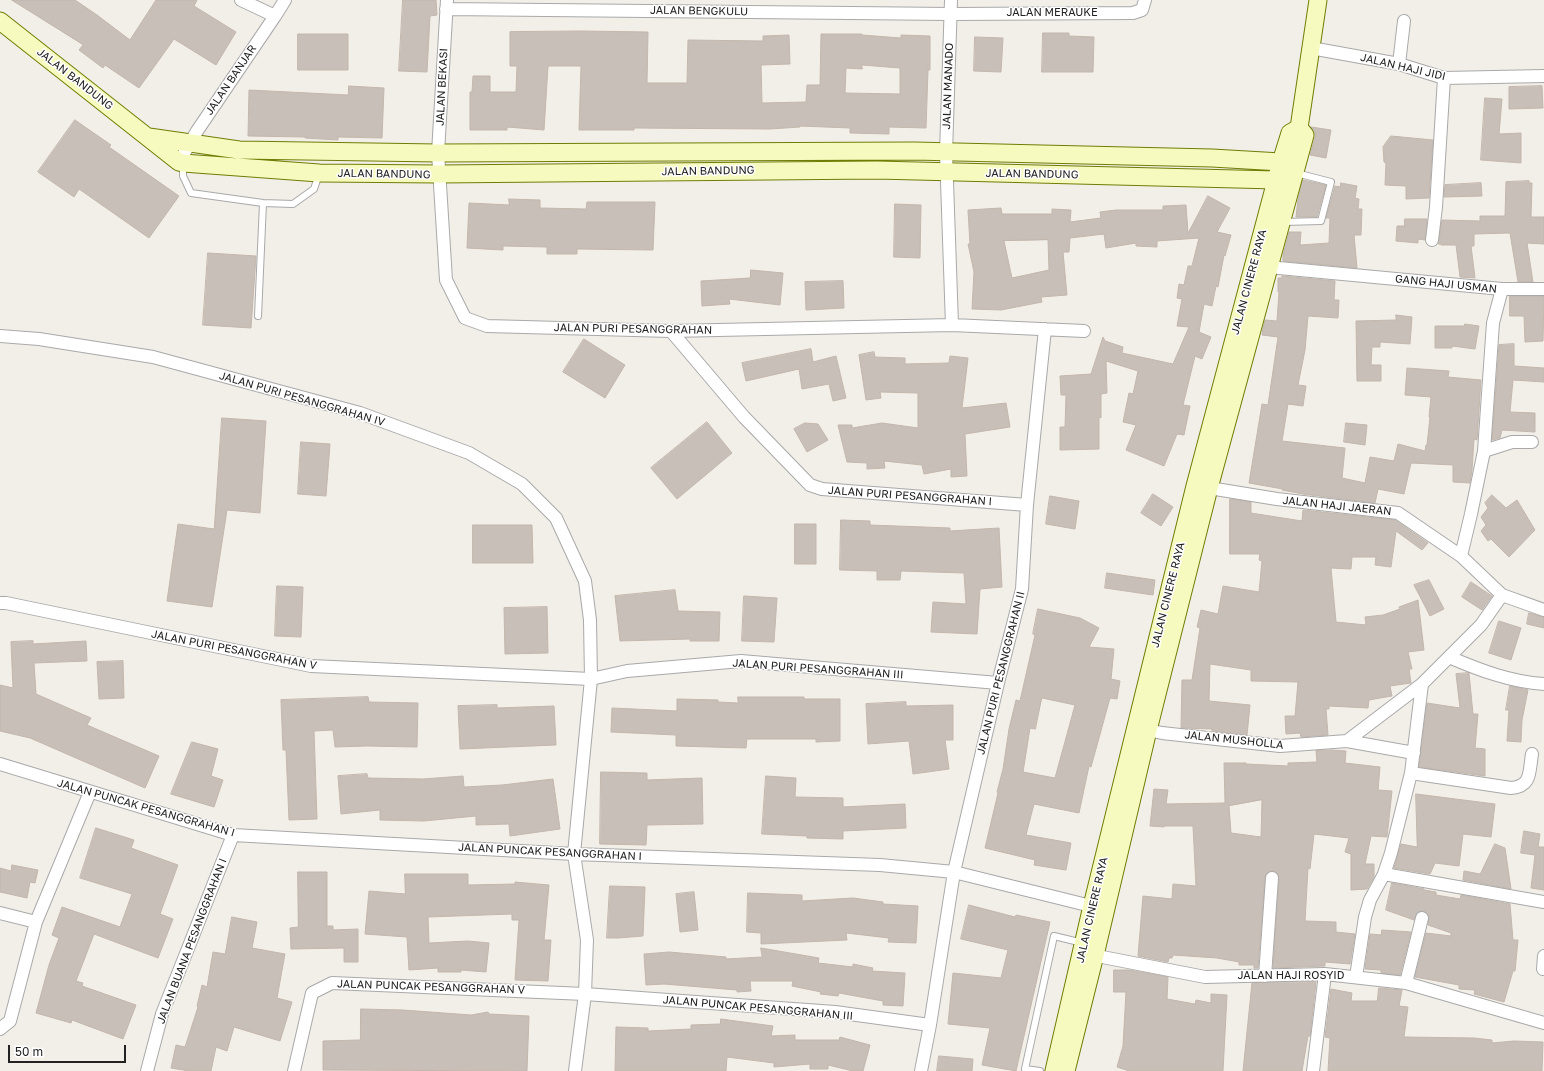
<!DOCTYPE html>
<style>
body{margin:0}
#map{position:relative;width:1544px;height:1071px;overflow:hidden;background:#f2efe9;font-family:"Golos Text",sans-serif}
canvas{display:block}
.scale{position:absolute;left:8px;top:1045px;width:118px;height:18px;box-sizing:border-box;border:2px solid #222;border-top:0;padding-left:5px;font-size:12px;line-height:14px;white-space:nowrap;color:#222;-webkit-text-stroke:3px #fff;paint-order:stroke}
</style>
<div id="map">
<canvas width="1544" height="1071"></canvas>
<div class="scale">50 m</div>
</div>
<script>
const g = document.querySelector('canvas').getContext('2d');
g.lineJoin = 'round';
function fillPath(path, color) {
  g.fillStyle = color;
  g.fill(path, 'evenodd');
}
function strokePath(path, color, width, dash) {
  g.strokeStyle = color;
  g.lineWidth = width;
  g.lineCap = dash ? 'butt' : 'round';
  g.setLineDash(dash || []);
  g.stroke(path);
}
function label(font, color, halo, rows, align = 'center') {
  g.font = font + ' "Golos Text",sans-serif';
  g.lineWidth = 3;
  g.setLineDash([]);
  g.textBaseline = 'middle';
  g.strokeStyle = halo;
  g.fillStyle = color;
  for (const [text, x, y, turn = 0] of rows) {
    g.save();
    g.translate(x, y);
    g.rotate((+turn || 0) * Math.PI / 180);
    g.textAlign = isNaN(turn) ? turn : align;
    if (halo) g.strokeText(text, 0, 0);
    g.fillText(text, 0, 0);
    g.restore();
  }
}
const building = new Path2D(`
 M12,0h63l22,15 33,25 26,-40h41l-3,6 42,26 -20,33 -42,-26 -35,49 -34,-23 -2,3 -24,-18 4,-5z
 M403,0h33l1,15 -7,1 -3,56 -28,-1z
 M581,31l67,1 -1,51h40l1,-43 75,1v-5l26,-1 1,29 -29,1 1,38 44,-1 1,-17h13l1,-51h41v1l39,3v-3l29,1v34h-2l-2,58 -37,-1v7l-39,-1v-5l-50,-2v1l-30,2 -136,-1v2h-55l2,-64h-33l-4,64 -37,-3v3h-37v-38h2l1,-16h17v16h26l1,-26h-7v-34zM862,65l38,3v26l-55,-1 1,-25 16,1z
 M1043,33h26v3l25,1 -1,35h-51z
 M298,34h50v36h-50z
 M975,37l28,1 -2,34 -27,-1z
 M349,86l35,2 -2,50 -44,-1v3l-33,-2v-1l-57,-1 1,-46 99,5z
 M1542,86l1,22 -34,1v-22z
 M1485,98l17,1 -3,35 22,-1v30l-40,-3z
 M75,120l36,25 -2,2 70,49 -30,42 -70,-49 -5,8 -36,-25z
 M1311,127l20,3 -5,28 -16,-3 5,-18v-5z
 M1391,136l42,4 -4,58 -23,1v-13l-21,-1 1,-22 -2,-1 -1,-15z
 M1303,180l23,5 -9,32h-21l2,-18z
 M1529,181v2h3l-1,34h13v27l-17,-1 6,39h-15l-8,-49 -36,1v12h-3l4,32 -15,-1 -4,-32h-15v-1h-3l4,-24 38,1v-5h25l1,-34z
 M1341,183l16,3 -2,12 4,1 -1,10h4l-1,26h-7l3,33 -74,-7v-6l6,-23h12l-1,13 29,-2 1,-25h-4l9,-32 5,1z
 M1481,183l1,13 -38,1 1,-12z
 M1208,196l22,12 -13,24 14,3 -6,21 -1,-1 -6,32 -2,-1 -4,20 -8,-2 -5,28 12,5 -9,22 -7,-3 -12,49 7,1 -6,29 -7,-1 -13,32 -38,-16 10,-25 -13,-3 6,-29 4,1 5,-23 -32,-10 1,32 -6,1v24l-2,-1v32l-39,1v-23h5l1,-32h-5l-1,-19 31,-2 12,-37 2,4 18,6 -1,6 51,11 16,-37 -12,-1 5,-27 -5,-1 2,-14 5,1 4,-19h4l7,-28 -42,3v6l-21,-1v-3l-30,5 -2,-14 -34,4 -1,14h-6l4,43 -26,2 1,5 -41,8 -29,-1 2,-37 -6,-28h2l-2,-34 33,-2 1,6h50v-5l19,1 -1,12 31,-4 -1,-6 16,-2h47v-4l23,-1 2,28zM1048,240l1,30 -37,8 -8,-37z
 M509,199l31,1v8l46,1 1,-7h68l-2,48 -76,-1v5h-30v-7l-44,-1v4l-36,-2 2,-45 40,2z
 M895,204l26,1 -1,53 -26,-1z
 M1405,219h22l-2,21 -7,-1v4l-22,-2 1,-15h7z
 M208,253l48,3 -5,72 -48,-3z
 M751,270l32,3 -3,32 -51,-6 1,5 -28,2 -1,-25 49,-3z
 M1282,276l53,5 -1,19h5l-1,18 -30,-2 -3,34 -7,35 8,1 -3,20 -15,-2 -6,37 63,7 -3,30 23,5 5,-26 24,4 4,-17 27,7 1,-6h1l3,-28h-1l2,-20 -26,-2 2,-27 42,3 -1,6 33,3 -4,60 -3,-1 -2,31 -2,13 -17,-1v-17l-42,-2 -7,31 -26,-5 -3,14 -72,-9 -21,-4 1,-1 -34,-6 13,-79 6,1 10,-68 -16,-2 1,-7 2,-8 12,1 2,-29h-1v-14h4z
 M843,281l1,27 -38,2 -1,-28z
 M1510,296h34l-1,45 -18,1 -1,-26h-14z
 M1396,315l16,2 -2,27 -30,-2v5h-8l-1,18h10v16h-24l-1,-60 40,-1z
 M1465,324l14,2 -4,23 -23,-3v2h-17v-22h29z
 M584,339l41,26 -20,33 -42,-26z
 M1514,344v22l30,2v14l-31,-2 -3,32 25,1v19l-33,-2 -2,8 -8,2 7,-95z
 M811,349l2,13 23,-6 10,42 -13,3 -4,-17 -27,5 -3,-20 -53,12 -4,-18z
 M874,352l1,5 30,1v6l44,-1 1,-7 18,2 -6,50 44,-5 4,24 -45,7 2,42 -16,1v-8l-27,5 -2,-9 -38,-4 1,7 -18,1v-6l-20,-1 -9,-37h14v3l30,-5 36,5v-35l-38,-1 1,6 -15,2 -7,-45z
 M222,418l44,3 -6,92 -33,-3 -15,97 -45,-6 11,-77 36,5z
 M707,422l25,31 -55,46 -26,-31z
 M805,423l13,1 10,16 -21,12 -13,-23z
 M1346,423l21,2 -2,20 -21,-3z
 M301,442l29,2 -4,52 -28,-2z
 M1153,494l20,13 -12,19 -20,-13z
 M1492,495l14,13 11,-8 18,30 -26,27 -18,-18 -3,2 -7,-10 5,-6 -5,-8 7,-9 -3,-5z
 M1050,496l29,5 -4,28 -29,-5z
 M1230,499l21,3v11l51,8 1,-11 92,10 33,23 -6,7 -26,-19 -5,36 -16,-2 1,-8h-24l-1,12 -20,-1 5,54 30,3 -1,-8 18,-2 17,-6 -1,-2 19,-7 6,50 -16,2 4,17h-3l2,14 -21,3 2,10 -23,4 -1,8 -39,-2v3h-3l2,26 -27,2 -1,-4 -14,1 -1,-18h10l3,-34 -47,-1v-11l-41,-6 -1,37 41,4 -3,30 -35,-4v-2l-31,-1 1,-48h10l8,-52 -3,-1 4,-17 17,4 5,-28 36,6 3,-31 -3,-1 1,-6h-30z
 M841,520l29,1v4l80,3v3l49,-3 3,59 -22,2 -3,45 -46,-2 2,-30 33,2 -2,-31 -63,-2 -1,9h-23v-9l-37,-1z
 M795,524h21v40h-21z
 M473,525h59l1,38h-60z
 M1107,573l48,7 -2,15 -48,-7z
 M1429,580l15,29 -14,7 -16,-31z
 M1471,582l21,14 -10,14 -20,-13z
 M277,586l26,1 -2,50 -26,-1z
 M675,590l3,21 42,1 -1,29h-29v-2l-70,2 -5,-45z
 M744,596l33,2 -3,44 -32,-1z
 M547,607l1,46 -43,1 -1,-46z
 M1038,609l42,9 19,10 -10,19 25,2 -3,30 9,2 -3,18 -7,-1 -19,69 -2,-1 -10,47 -45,-9 -8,31 45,8 -5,27 -32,-5 1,-5 -50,-12 13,-55 -1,-1 6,-23 6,-40 7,-29 4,1 15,-66 -2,-1zM1042,698l33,7 -20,73 -32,-6 7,-44 5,1z
 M1529,613l15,4v11l-17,-4z
 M1499,621l22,7 -10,32 -22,-7z
 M33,641v3l53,-3 1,20 -53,2 2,31 55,24 -4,7 72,31 -14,32 -115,-50 -30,-7v-46l13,3 -2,-46z
 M123,661l1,37 -25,1 -2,-37z
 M1469,673l4,41h5l-3,34 10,1v27l-66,-9 8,-64 33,5 -4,-34z
 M1510,686l18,4 -6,30 -1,22 -14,-1 2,-31h-3z
 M368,697l1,5 49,1 -1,44 -50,-1 -32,1 -2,-17 -19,1 3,88 -28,1 -3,-70h-3l-2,-50z
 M738,697h66v2h36v42l-24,1v-3h-69l-1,9 -70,-2v-11l-65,-3 1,-24 65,3v-12l41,1v2l20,1z
 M906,702v4l47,-1v35h-8l4,29 -36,5 -4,-33 -41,3 -2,-40z
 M497,705v3l57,-2 2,39 -96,4 -2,-43z
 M192,742l26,7 -7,27 12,4 -9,27 -43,-13z
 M1332,750l14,1 -1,12 35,4 -2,23 14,1 -5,46 -16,-1 -6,28h9v13l-7,12 -16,1v-36l-6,-2 4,-14 -35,-4 -4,35 -2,-1 -3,53 31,1v10l19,2 -5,30 -25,-2v4l-52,2 6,-89 -3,-7 -4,-1 -6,3 -1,3 -7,91h-4v-3h-15v-3l-22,-4 -44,-3 -1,3h-3l-1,4 -30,-6 5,-60 29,3 1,-15 23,2 -3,-60h-29v1l-14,-1 4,-37 14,1 -2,14 59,-1 -1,-40h22v1l42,2v-3l29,-1 -1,-11zM1262,800l-1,37 -30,-4 -2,-27z
 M601,772l46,1v7l55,-2 1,46 -56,1 -1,20 -46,-1z
 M367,774l1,4 55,1 40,-3 1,11 38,-2 51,-6 7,50 -50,7 -1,-12 -33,1v-9l-52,5 -44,-1v-10l-39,4 -3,-38z
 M766,776l30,2 -1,19 48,1v9l62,-3 1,24 -63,3v8l-36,-1v-2l-45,-2z
 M1416,794l79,10 -4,33 -28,-3 -4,32 -24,-3 -5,11 -36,-6 7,-24 16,3z
 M96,828l38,12 -3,8 47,17 -18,49 13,5 -15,39 -64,-24 -18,47 7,2 -1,3 54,19 -13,34 -51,-19 -1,3 -35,-10 13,-48 10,-27 -7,-3 10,-28 58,20 12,-33 -52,-16z
 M1524,831l16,3 -2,13h6v43l-13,-2 4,-33 -14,-2z
 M1495,844l10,4 6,41 -48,-9 1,-9 16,3z
 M12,865l26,5 -3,13 -5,-1 -3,16 -27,-6v-24l11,3z
 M298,872h29v54h6v4l25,-1v33h-14v-14l-53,1 -1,-21 8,-1z
 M405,874h63v11l47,-1v-2l34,3 -5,55h7l-3,41 -33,-1 4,-60h-7v-6l-84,3 1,26 39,-2 21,2 -3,29 -25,-2v2h-23v-4l-29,2 -2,-33 -42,-3 4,-43 36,3z
 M1392,883l32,6v1l12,2v3l24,4 1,-4 49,9 3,36h5l-3,31h-2l-9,31 -30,-8 1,-4 -16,-1v-4l-44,-8 11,-44 25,3v-3l-23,-8 1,-9 -5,-5 -7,2 -3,7 -28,-10z
 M610,886l35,1 -2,49 -25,2h-11z
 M694,892l4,38 -18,2 -4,-38z
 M748,893l54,2v6l51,-3 30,4v2l35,2 -2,37 -28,-1 1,-4 -43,-5 1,7 -86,4v-11l-14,-1z
 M969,905l46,12 1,-2 34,7 -34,149 -34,-6 8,-37 -42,-4 5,-51 48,5 7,-28 -47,-11z
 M232,917l25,5 -5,26 33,6 -8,44 15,4 -12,39 -46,-14 -7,24 -11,-4 -5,24h-22l-18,-3 5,-23 9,2 13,-40 -1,-1 5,-21 5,2 6,-35 12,2z
 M1382,930l29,2 -11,43 -19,-2v-3l-16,-1 5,-35 11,1z
 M761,948l58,10 -1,5 35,4v-3l20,4 -1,3 33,2 -2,33 -20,-1v-4l-44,-8 -1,3 -18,-2 1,-2 -29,-6 1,-5h-43l1,10 -14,1v-2l-73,-6 -18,1 -2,-31 25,-2 57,5v2l36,-2z
 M1114,970h15l39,7 -1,22 28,5 1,-4 15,3v-9l16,1 -4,76h-94l-12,-4 6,-21 3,-54h-12z
 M1316,982l-6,54h-2l-2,11 -4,24h-59l9,-88z
 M1379,988l23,2 -3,16 9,1 -4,30 70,1 18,2v3l22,-2 29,1 -1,29h-214l2,-33 -5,-1 6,-48 21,4 -1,8h26z
 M361,1009l42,1 68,5 17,-3 1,2 40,2 -2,55 -204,-1v-29l37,-1z
 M721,1019l52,7 -2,10 24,-1v5h44l1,-3 30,8 -7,26h-10l-25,-6v4h-18v-5l-36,3v-4l-47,-6 -1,14h-111l1,-44 32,1v3l43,-2v-4l29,-1z
 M939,1056l34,3 -1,12h-35z`);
fillPath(building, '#c7bfb8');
strokePath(building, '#c4b6ab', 1);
const lane = new Path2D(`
 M183,164v12l8,17 72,10 30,1 21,-15 5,-15
 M1283,222l38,-1 10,-39 -35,-9
 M258,316l5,-113
 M1040,1071l-15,-2 29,-133 29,7`);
const street = new Path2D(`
 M241,0l34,16
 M447,0l-9,153 8,127 19,38 22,8 184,5 281,-6 132,6
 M951,0l-5,153 6,172
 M446,9l505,5 182,-1 9,-3 3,-10
 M1311,48l88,16 45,14 100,-2
 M1399,64l5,-43
 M179,162l18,-31 78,-115 10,-16
 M1432,240l4,-33 8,-129
 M1262,265l17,3 223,21 -9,34 -9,128
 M1502,289h42
 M671,331l73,86 66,68 12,4 205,16
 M0,336l39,3 114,18 207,56 109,40 53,31 34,34 29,63 5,39 1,59 -17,175 13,86 -2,54 -10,77
 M1203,487l74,12 121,14 63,43 41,39 42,15
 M1461,556l10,-42 13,-63 28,-9h20
 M0,603h6l305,63 280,13 36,-8 114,-10 257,22
 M1449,657c30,13 62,25 95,27
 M1148,730l14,3 118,13 67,-5 67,12
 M1347,741l75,-57 59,-59 21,-30
 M0,764l233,71 341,19 306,11 74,7 145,36
 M1411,773l100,15c21,-2 18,-16 21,-34
 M1384,874l160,28
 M0,913l36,9
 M1087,954l118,23 120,-3 81,9 138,40
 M1543,969l1,-13
 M1265,976l7,-98
 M1356,977l9,-60 5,-17 14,-26 7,-21 20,-80 11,-89
 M1406,983l16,-65
 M0,1029l10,-8 26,-99 54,-130
 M147,1071l15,-57 71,-179
 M294,1071l18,-78 20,-10 253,11 250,18 95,13
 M921,1071l9,-46 24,-153 44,-189 24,-94 5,-84 18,-176
 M1313,1071l12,-97`);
const secondary = new Path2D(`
 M0,21l179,141 4,1 136,10 120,1 438,-4 399,10
 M149,137l90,13 199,3 476,-2 298,7 69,4
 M1054,1071l38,-165 103,-420 86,-324 9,-29 9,-5
 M1066,1071l29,-116 53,-225 61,-242 96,-353 -6,-7 19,-128`);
strokePath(lane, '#a9a9a9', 8);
strokePath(street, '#a9a9a9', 14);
strokePath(secondary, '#707d05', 19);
strokePath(lane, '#fff', 6);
strokePath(street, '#fff', 12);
strokePath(secondary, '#f7fabf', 17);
label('11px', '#222', '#fff', [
 ["JALAN BENGKULU",699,11,1],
 ["JALAN MERAUKE",1052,13],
 ["JALAN HAJI JIDI",1403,67,13],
 ["JALAN BANDUNG",75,79,38],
 ["JALAN BANJAR",231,80,-56],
 ["JALAN MANADO",948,86,-88],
 ["JALAN BEKASI",442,87,-87],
 ["JALAN BANDUNG",708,171,-1],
 ["JALAN BANDUNG",384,174,1],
 ["JALAN BANDUNG",1032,174,1],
 ["JALAN CINERE RAYA",1249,282,-75],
 ["GANG HAJI USMAN",1446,284,6],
 ["JALAN PURI PESANGGRAHAN",633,329,1],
 ["JALAN PURI PESANGGRAHAN IV",302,399,16],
 ["JALAN PURI PESANGGRAHAN I",910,496,4],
 ["JALAN HAJI JAERAN",1337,506,6],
 ["JALAN CINERE RAYA",1168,595,-76],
 ["JALAN PURI PESANGGRAHAN V",234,650,11],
 ["JALAN PURI PESANGGRAHAN III",818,669,4],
 ["JALAN PURI PESANGGRAHAN II",1001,673,-76],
 ["JALAN MUSHOLLA",1234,740,6],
 ["JALAN PUNCAK PESANGGRAHAN I",146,808,16],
 ["JALAN PUNCAK PESANGGRAHAN I",550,852,3],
 ["JALAN CINERE RAYA",1092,910,-77],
 ["JALAN BUANA PESANGGRAHAN I",192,941,-69],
 ["JALAN HAJI ROSYID",1291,976],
 ["JALAN PUNCAK PESANGGRAHAN V",431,987,2],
 ["JALAN PUNCAK PESANGGRAHAN III",758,1008,5]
]);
</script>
